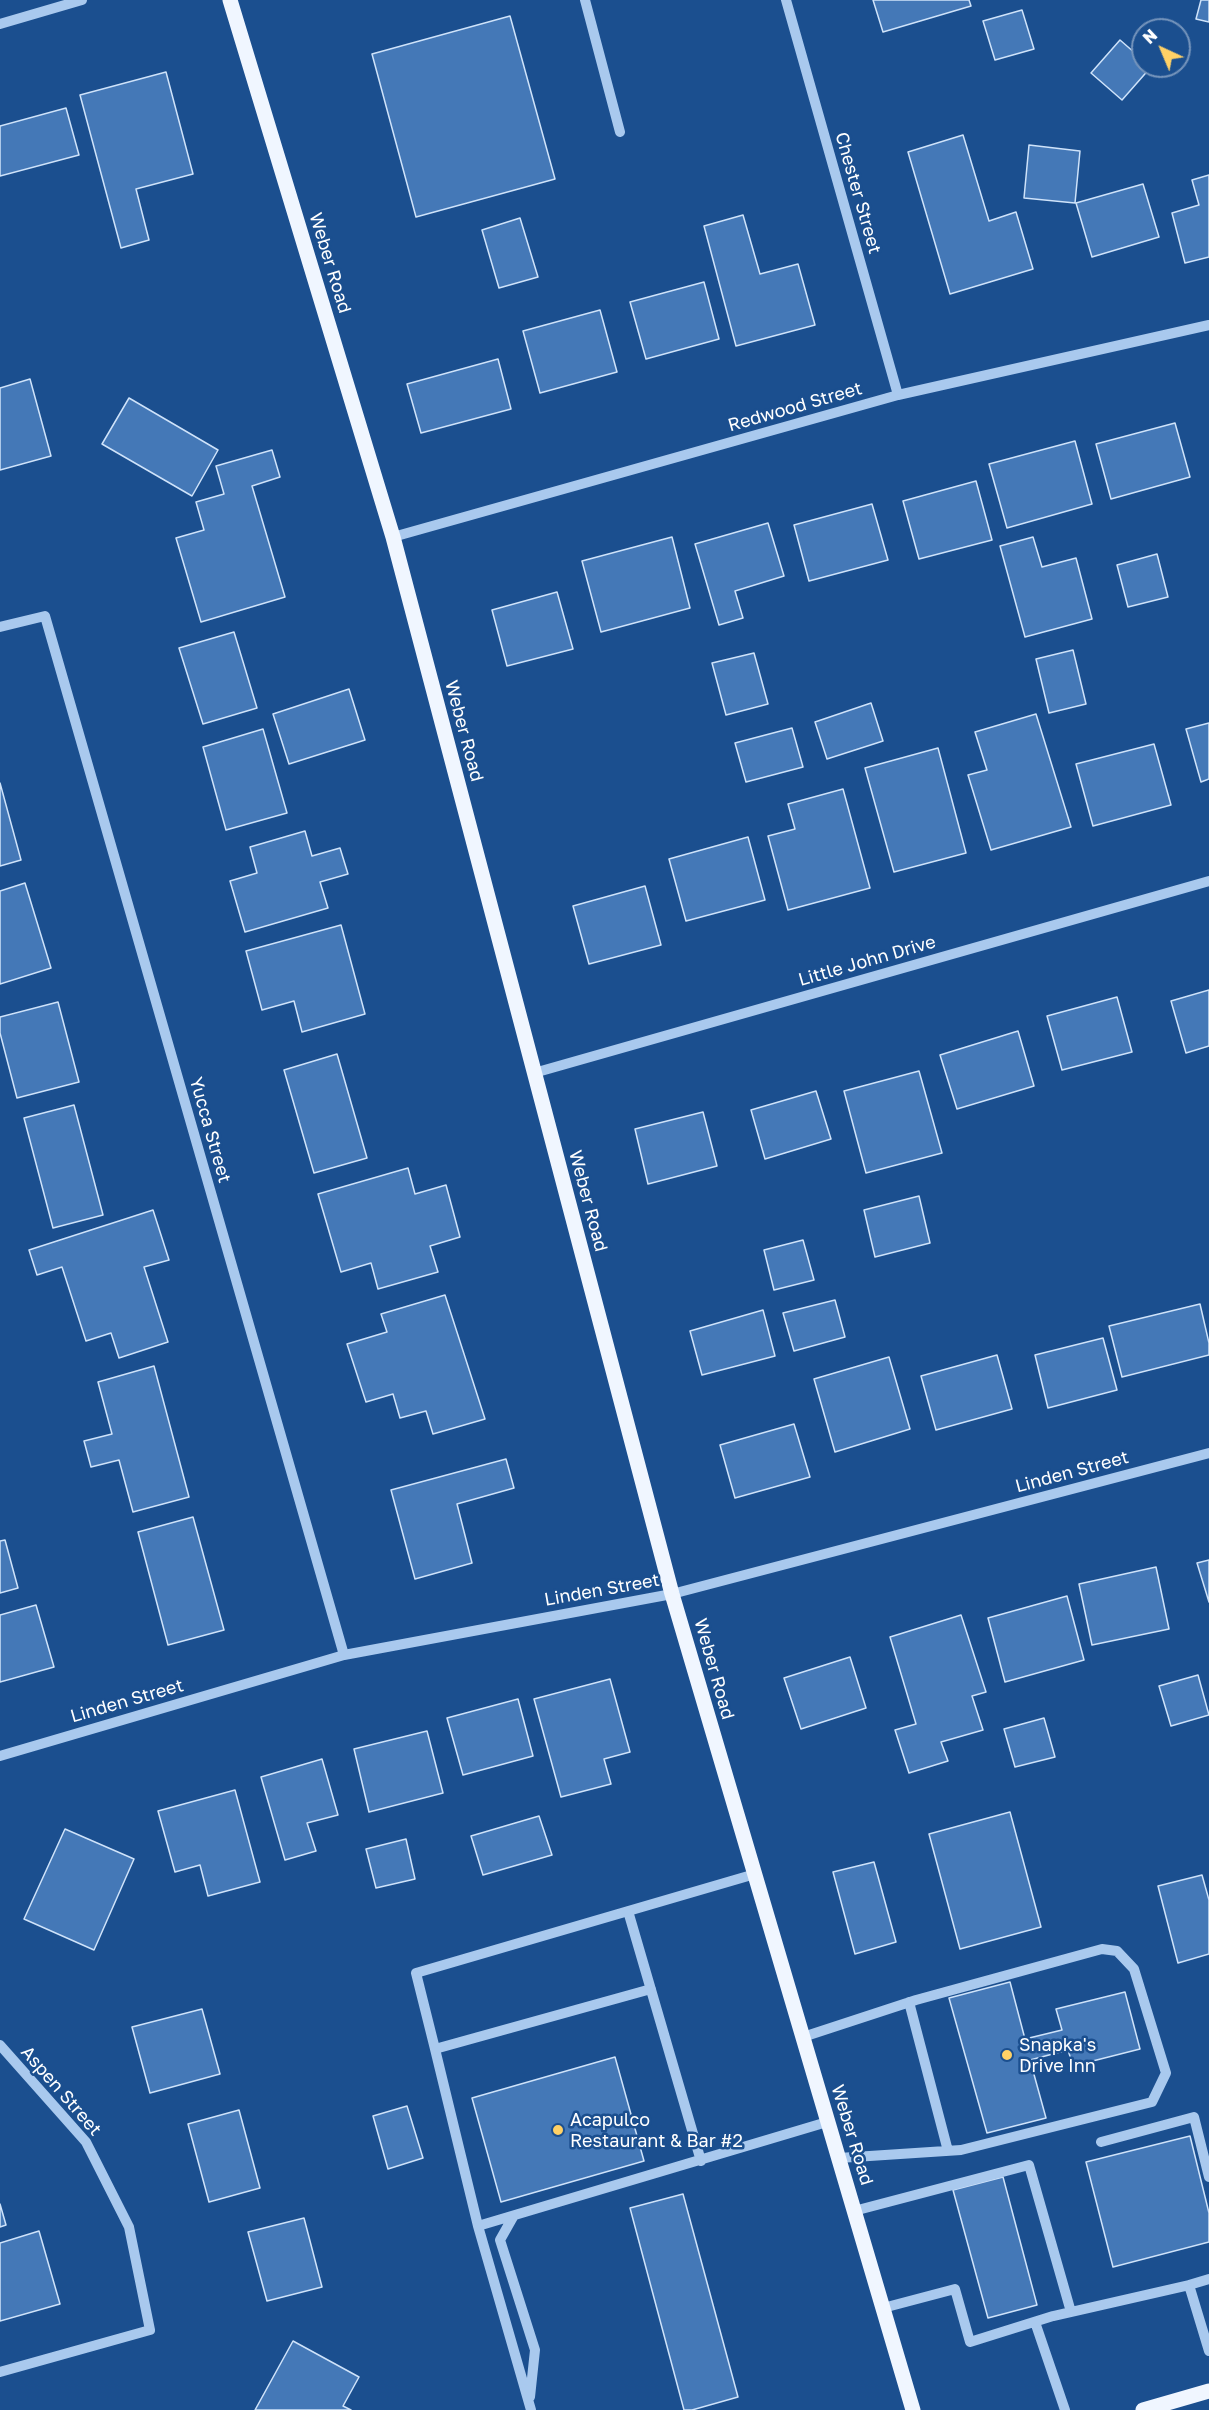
<!DOCTYPE html>
<style>
body{margin:0}
#map{position:relative;width:1209px;height:2410px;overflow:hidden;background:#1b4f8f;font-family:"Golos Text",sans-serif}
canvas{display:block}
.north{position:absolute;left:1131px;top:18px;width:60px;height:60px;box-sizing:border-box;background:#1b4f8f;border:2px solid #7695bc;border-radius:50%;rotate:316deg;font-size:16px;font-weight:700;line-height:24px;text-align:center;color:#fff}
.north::after{content:'';display:block;margin:auto;width:21px;height:27px;background:#ffd166;clip-path:polygon(50% 0,100% 100%,50% 72%,0 100%)}
</style>
<div id="map">
<canvas width="1209" height="2410"></canvas>
<div class="north">N</div>
</div>
<script>
const g = document.querySelector('canvas').getContext('2d');
g.lineJoin = 'round';
function fillPath(path, color) {
  g.fillStyle = color;
  g.fill(path, 'evenodd');
}
function strokePath(path, color, width, dash) {
  g.strokeStyle = color;
  g.lineWidth = width;
  g.lineCap = dash ? 'butt' : 'round';
  g.setLineDash(dash || []);
  g.stroke(path);
}
function label(font, color, halo, rows, align = 'center') {
  g.font = font + ' "Golos Text",sans-serif';
  g.lineWidth = 5;
  g.setLineDash([]);
  g.textBaseline = 'middle';
  g.strokeStyle = halo;
  g.fillStyle = color;
  for (const [text, x, y, turn = 0] of rows) {
    g.save();
    g.translate(x, y);
    g.rotate((+turn || 0) * Math.PI / 180);
    g.textAlign = isNaN(turn) ? turn : align;
    if (halo) g.strokeText(text, 0, 0);
    g.fillText(text, 0, 0);
    g.restore();
  }
}
const building = new Path2D(`
 M873,0h96l2,6 -88,26z
 M1201,0h8v22l-13,-3z
 M1022,10l12,39 -39,11 -12,-39z
 M510,16l45,163 -139,38 -44,-163z
 M1120,40l23,20v6l8,1 -29,33 -31,-27z
 M166,72l27,102 -57,15 13,51 -28,8 -41,-153z
 M66,108l13,47 -79,21v-50z
 M963,135l26,86 27,-9 17,57 -83,25 -42,-142z
 M1029,145l51,6 -5,52 -51,-5z
 M1209,175v82l-24,6 -13,-50 27,-8 -7,-25z
 M1143,184l16,53 -67,20 -16,-54z
 M743,215l17,59 38,-10 17,61 -79,21 -32,-120z
 M520,218l18,59 -39,11 -17,-58z
 M704,282l15,57 -73,20 -16,-57z
 M600,310l17,62 -77,21 -17,-62z
 M498,359l13,50 -90,24 -14,-49z
 M30,379l21,77 -51,14v-82z
 M129,398l89,52 -26,46 -90,-52z
 M1175,423l15,54 -79,22 -15,-55z
 M1075,441l17,63 -85,24 -18,-64z
 M272,450l8,27 -28,9 33,111 -84,25 -25,-84 28,-8 -8,-28 28,-8 -8,-28z
 M976,481l16,59 -73,19 -16,-58z
 M872,504l16,56 -79,21 -15,-56z
 M768,523l16,53 -49,15 8,27 -24,7 -24,-81z
 M672,537l18,71 -89,24 -19,-71z
 M1033,537l9,30 34,-9 16,61 -67,18 -25,-91z
 M1157,554l11,43 -40,10 -11,-42z
 M557,592l16,57 -66,17 -15,-56z
 M234,632l23,76 -54,16 -24,-76z
 M1073,650l13,54 -37,9 -13,-54z
 M754,653l14,51 -42,11 -14,-52z
 M349,689l16,51 -76,24 -16,-50z
 M871,703l12,38 -56,18 -12,-37z
 M1036,714l35,113 -80,23 -23,-75 19,-5 -12,-38z
 M1209,723v56l-8,3 -15,-53z
 M792,728l11,39 -57,15 -11,-39z
 M263,729l24,84 -61,17 -23,-83z
 M1154,744l17,61 -78,21 -17,-62z
 M938,748l28,105 -72,19 -29,-104z
 M0,783l21,77 -21,6z
 M843,789l27,99 -82,22 -20,-74 27,-7 -7,-25z
 M305,831l7,25 28,-8 8,26 -28,8 8,26 -83,24 -15,-51 27,-8 -7,-26z
 M748,837l17,63 -79,21 -17,-62z
 M25,883l26,85 -51,16v-93z
 M645,886l16,59 -72,19 -16,-58z
 M341,925l24,89 -63,18 -8,-31 -32,9 -16,-59z
 M1209,990v56l-23,7 -15,-52z
 M1117,997l15,55 -70,18 -15,-54z
 M58,1002l21,80 -62,16 -17,-65v-16z
 M1018,1031l16,55 -77,23 -17,-54z
 M337,1054l30,104 -53,15 -30,-103z
 M919,1071l23,82 -76,20 -22,-82z
 M816,1091l15,48 -66,20 -14,-49z
 M74,1105l29,110 -50,13 -29,-110z
 M703,1112l14,54 -69,18 -13,-55z
 M408,1168l7,26 31,-9 14,52 -30,9 8,26 -60,17 -7,-26 -30,9 -23,-78z
 M919,1196l11,47 -55,14 -11,-47z
 M153,1210l16,50 -25,7 24,75 -49,16 -8,-25 -25,8 -24,-74 -25,8 -8,-25z
 M803,1240l11,40 -40,10 -10,-40z
 M445,1295l40,124 -52,15 -7,-23 -26,7 -7,-24 -27,8 -19,-58 40,-12 -6,-18z
 M835,1300l10,37 -51,14 -11,-38z
 M1200,1304l9,39v12l-87,22 -13,-51z
 M763,1310l12,46 -73,19 -12,-44z
 M1103,1338l14,52 -69,18 -13,-53z
 M997,1355l15,54 -76,21 -15,-54z
 M889,1357l21,72 -75,23 -21,-73z
 M154,1366l35,131 -56,15 -14,-52 -28,7 -7,-26 28,-7 -14,-52z
 M794,1424l16,53 -75,21 -15,-53z
 M506,1459l8,29 -57,16 15,59 -57,16 -24,-89z
 M193,1517l31,113 -56,15 -30,-113z
 M5,1540l13,48 -18,5v-52z
 M1209,1560v42l-12,-39z
 M1156,1567l13,62 -77,16 -13,-61z
 M1067,1596l17,64 -79,22 -17,-64z
 M36,1605l18,62 -54,15v-67z
 M961,1615l25,77 -14,4 11,34 -42,12 7,19 -39,12 -14,-43 21,-6 -26,-87z
 M850,1657l16,51 -65,21 -17,-51z
 M1198,1675l11,40 -38,11 -12,-40z
 M610,1679l20,73 -26,7 7,25 -50,13 -27,-98z
 M518,1699l15,57 -70,19 -16,-57z
 M1044,1718l11,39 -40,10 -11,-38z
 M427,1731l16,62 -74,19 -15,-63z
 M322,1759l16,56 -31,8 9,28 -31,9 -24,-83z
 M235,1790l25,92 -52,14 -8,-31 -25,7 -17,-61z
 M1010,1812l31,115 -81,22 -31,-115z
 M539,1816l13,39 -69,20 -12,-39z
 M65,1829l69,30 -40,91 -70,-31z
 M406,1839l9,40 -39,9 -10,-39z
 M874,1862l22,80 -41,12 -22,-82z
 M1202,1875l7,25v54l-31,9 -20,-77z
 M1010,1982l15,57 37,-9 -6,-21 69,-17 15,57 -67,17 -5,-16 -38,10 16,58 -59,15 -38,-135z
 M202,2009l18,65 -70,19 -18,-66z
 M615,2057l29,104 -143,41 -29,-104z
 M407,2106l16,52 -35,11 -15,-53z
 M239,2110l21,78 -51,14 -21,-78z
 M1190,2136l19,77v29l-96,25 -27,-105z
 M1003,2177l34,128 -49,13 -35,-128z
 M683,2194l55,203 -46,13h-8l-54,-202z
 M0,2204l6,21 -6,2z
 M304,2218l18,69 -55,14 -19,-69z
 M39,2231l21,73 -60,17v-78z
 M293,2341l66,36 -16,29 8,4h-96z`);
fillPath(building, '#4478b7');
strokePath(building, '#cfe3fa', 1.5);
strokePath(new Path2D(`
 M585,0l35,132
 M786,0l112,395
 M0,24l82,-24
 M393,537l505,-142 311,-70
 M0,627l45,-11 299,1039
 M534,1073l675,-192
 M0,1756l344,-101 328,-61 537,-141
 M628,1911l73,250
 M651,1989l-216,60 -19,-76 339,-99
 M909,2002l39,149
 M803,2037l113,-37 186,-51 15,2 17,18 32,104 -14,29 -191,48 -122,8
 M0,2045l86,97 43,85 21,103 -150,42
 M435,2049l43,177 53,184
 M1101,2142l93,-25 15,60
 M854,2211l175,-46 42,147
 M513,2217l-13,23 35,110 -5,47
 M478,2226l349,-104
 M1189,2285l20,-6
 M883,2308l72,-19 15,53 83,-26 136,-31 20,66
 M1035,2322l30,88`), '#a9c9ee', 10);
strokePath(new Path2D(`
 M230,0l163,537 279,1057 241,816
 M1143,2410l66,-19`), '#f0f6ff', 15);
for (const [x, y, r, color] of [
 [1007,2055,6,"#ffd166"],
 [558,2130,6,"#ffd166"]
]) {
  const dot = new Path2D();
  dot.arc(x, y, r, 0, 2 * Math.PI);
  g.fillStyle = color;
  g.fill(dot);
  strokePath(dot, '#1b4f8f', 2);
}
label('18px', '#fff', '#1b4f8f', [
 ["Chester Street",858,193,74],
 ["Weber Road",330,263,73],
 ["Redwood Street",795,407,-16],
 ["Weber Road",464,731,75],
 ["Little John Drive",867,961,-16],
 ["Yucca Street",210,1130,74],
 ["Weber Road",588,1201,75],
 ["Linden Street",1072,1472,-15],
 ["Linden Street",602,1590,-10],
 ["Weber Road",714,1669,74],
 ["Linden Street",127,1701,-16],
 ["Aspen Street",61,2091,49],
 ["Weber Road",852,2135,73]
]);
label('18px', '#fff', '#1b4f8f', [
 ["Snapka's",1019,2045],
 ["Drive Inn",1019,2066],
 ["Acapulco",570,2120],
 ["Restaurant & Bar #2",570,2141]
], 'left');
</script>
